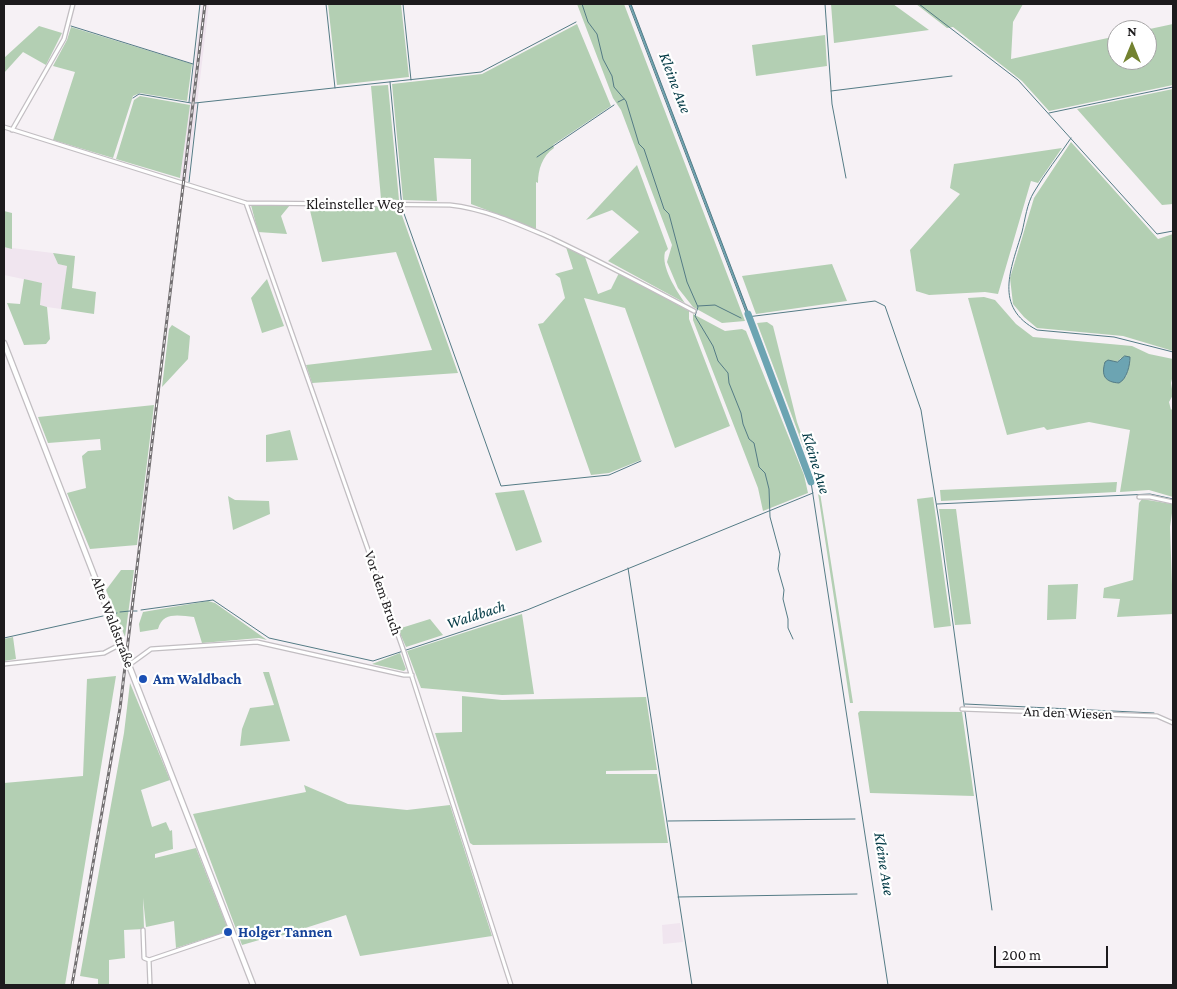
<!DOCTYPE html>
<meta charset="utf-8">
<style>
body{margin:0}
#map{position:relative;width:1177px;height:989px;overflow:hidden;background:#f6f1f5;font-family:"Crimson Pro",serif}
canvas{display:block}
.frame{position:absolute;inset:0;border:5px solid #1d1b1d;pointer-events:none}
.north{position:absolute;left:1107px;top:20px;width:50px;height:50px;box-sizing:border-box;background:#fff;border:1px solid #a5a4a5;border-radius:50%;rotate:0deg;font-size:14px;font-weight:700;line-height:20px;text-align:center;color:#1d1b1d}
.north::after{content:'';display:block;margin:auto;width:18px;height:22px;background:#738230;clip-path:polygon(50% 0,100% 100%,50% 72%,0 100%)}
.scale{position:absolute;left:994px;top:946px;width:114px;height:22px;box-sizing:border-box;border:2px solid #1d1b1d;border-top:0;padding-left:6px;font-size:15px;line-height:18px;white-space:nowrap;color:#1d1b1d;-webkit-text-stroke:4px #fff;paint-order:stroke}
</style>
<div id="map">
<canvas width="1177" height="989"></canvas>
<div class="frame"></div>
<div class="north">N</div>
<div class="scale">200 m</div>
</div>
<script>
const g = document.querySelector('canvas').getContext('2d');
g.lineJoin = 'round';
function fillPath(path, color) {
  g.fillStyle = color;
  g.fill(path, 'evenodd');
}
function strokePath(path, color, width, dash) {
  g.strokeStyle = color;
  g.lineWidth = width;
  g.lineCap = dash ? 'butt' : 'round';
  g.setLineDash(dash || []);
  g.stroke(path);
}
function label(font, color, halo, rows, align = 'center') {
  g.font = font + ' "Crimson Pro",serif';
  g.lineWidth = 4.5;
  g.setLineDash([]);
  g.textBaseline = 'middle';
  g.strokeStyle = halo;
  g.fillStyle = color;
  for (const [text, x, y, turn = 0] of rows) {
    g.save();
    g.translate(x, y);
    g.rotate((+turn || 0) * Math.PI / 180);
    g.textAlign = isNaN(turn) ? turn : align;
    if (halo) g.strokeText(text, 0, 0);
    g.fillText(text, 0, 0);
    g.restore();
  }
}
fillPath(new Path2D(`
 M202,4h7l-21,176 -8,-2z
 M4,247l49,6 5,11 10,2 -7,43 -21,-3 2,-23 -38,-8z
 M680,923l3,19 -20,2 -1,-19z`), '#f0e5ef');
fillPath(new Path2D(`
 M328,4h73l8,73 -72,8z
 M577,4h47l121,317 -23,2 -29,-16 -15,-19 -11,-26 5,-17 -51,-135 -8,-12z
 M831,4h62l36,26 -95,13z
 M916,4h107l-10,18 -2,37 106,-23v24h30v-30h-2l28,-6v61l-124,26 -27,-30 -69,-54 -6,1z
 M577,24l34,82 -58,39 1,3c-12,8 -16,22 -16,35l-2,-1v47l-65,-25v-45l-37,-1 3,43 -34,-1 -11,-116 90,-10z
 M39,26l23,7 -16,32 -23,-13 -19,21v-15z
 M71,27l121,37 -5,37 -47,-8 -7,3 -20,62 -60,-18 22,-68 -22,-6 14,-26z
 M825,35l2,31 -71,10 -4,-31z
 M388,85l11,115 -18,-1 -10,-113z
 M1173,89v115l-11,1 -85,-96z
 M140,96l50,9 -10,73 -64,-19 18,-59z
 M1071,142l87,97 15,-5v117l-50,-15 -86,-8 -13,-11 -11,-13 -3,-26 24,-80z
 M1062,148l-24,35 -7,-2 -33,113 -13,-2 -56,3 -13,-4 -6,-41 50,-56 -10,-6 4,-24z
 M637,165l31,84 -3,3c-4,15 11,38 20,51l-77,-42 31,-29 -27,-22 -26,10z
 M251,205h39l-9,11 6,18 -29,-2z
 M309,206l90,1 59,166 -146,10 -6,-18 126,-15 -36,-98 -74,10z
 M4,211l8,2v36l-8,-2z
 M566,247l19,10 13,37 13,-5 8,-16 70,38v8l41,107 -55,22 -50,-140 -41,-10 57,162 -32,13 -18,2 -53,-151 5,-1 22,-25 -5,-20 -5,-4 18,-5z
 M53,253l22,3 -3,32 24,4 -2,22 -33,-5 6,-43 -9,-2z
 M832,264l15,37 -91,13 -14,-38z
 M24,279l18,4 -2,22 7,2 3,32 -4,5 -22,1 -17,-42 13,1z
 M267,279l17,47 -22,7 -11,-35z
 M984,297l11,3 21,24 17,13 99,9 17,8 24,5v16l-2,8 2,12 -4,7 2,8 2,-2v89l-24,-7 -29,2 10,-62 -41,-8 -42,8 -3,-3 -37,8 -39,-137zM1121,358l9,2 -4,17 -15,-16 6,1z
 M693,314l32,17 17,-2 4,2 58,144 4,18 -45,18 -5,-23 -65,-168z
 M767,322l6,4 24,96 21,58 35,223h-3l-34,-223 -59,-157z
 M172,325l18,11 -2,23 -26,28 7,-58z
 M154,405l-17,140 -47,4 -23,-56 19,-5 -4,-32 6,-5 13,-1 -1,-11 -52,4 -10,-26z
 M290,430l8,30 -32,2v-27z
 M1117,482l-1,10 -175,9 -1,-11z
 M524,490l18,52 -26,9 -21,-58z
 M228,496l7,4 34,1 1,13 -37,16z
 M933,497l18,129 -17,2 -17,-129z
 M1142,499l30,5 1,2 -3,21 3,87 -56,3 3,-18 -17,-1 1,-10 29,-8 6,-77z
 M939,509h17l15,115 -16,1z
 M121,570h13l-9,67 -19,-47z
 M1078,584l-2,35 -29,1 1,-35z
 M208,601l7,2 52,37 -8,-2 -57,5 -8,-26c-14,-1 -31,-6 -36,12l-18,3 -1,-8 4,-12z
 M522,614l12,80 -32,1 -81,-7 -14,-37z
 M430,619l13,16 -37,12 -8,-18z
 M13,637l3,22 -12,2v-22z
 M400,653l6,16 -2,2 -32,-7z
 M263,672h6l21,69 -50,5 2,-17 8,-21 24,-3z
 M116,676l-51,309h-61v-202l79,-7 4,-97z
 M130,683l40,97 -29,10 11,37 14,-5 4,9 2,-1 1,19 -18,5v4l41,-10 32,81 -2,3 -50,16 -2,-27 -28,6 -3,-29 1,31 -20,1 1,28 -16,2v25h-11v-6l-18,-3 44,-243z
 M462,696l40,4 144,-3 11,73 -51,1v3h51l11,69 -195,2 -3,-2 -35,-110 27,-1z
 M860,711l102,1 12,84 -104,-3 -12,-80z
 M304,785l44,19 59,6 43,-5 42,131 -132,20 -14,-41 -72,23 -1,-2 -31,9 -49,-131 113,-22z`), '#b3cfb3');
const water = new Path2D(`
 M629,4h2l121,318h-2z
 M1125,356l5,1c0,8 -3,22 -11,26 -14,-1 -18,-7 -14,-21l3,-2 9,2z`);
fillPath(water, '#6ca4b2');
strokePath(water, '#547b85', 1);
strokePath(new Path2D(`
 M326,4l9,84
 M403,4l8,76
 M582,4l6,18 9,12 6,25 9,17 2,11 12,14 13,43 5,5 20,60 5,5 18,68 11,25 -3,9 18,30 5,15 10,12 1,10 12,30 2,11 6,15 5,4 5,24 6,6 4,16 1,28 10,37 -2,15 6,21 -1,9 5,20v9l5,11
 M825,4l7,100 14,74
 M919,4l99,76 139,154 16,-3
 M71,26l122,38
 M390,82l12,126 99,278 108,-11 32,-14
 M831,91l121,-15
 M133,98l6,-4 52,9
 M189,102l11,-98
 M618,102l6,-3
 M195,103l286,-31 95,-50
 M1049,113l124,-26
 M1071,138c-12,18 -26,35 -37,54 -7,11 -9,28 -12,40 -11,37 -29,75 15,98l77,7 59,15
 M537,157l77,-52
 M189,182l9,-79
 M698,306l17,-1 26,13
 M747,317l128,-16 10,5 36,104 18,111 53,389
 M811,482l77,503
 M937,504l213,-10 23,5
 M628,568l64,417
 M141,610l72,-10 56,38 104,23 154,-51 286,-117
 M133,611h4
 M120,612l10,-1
 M114,614l3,-1
 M4,638l99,-22
 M965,704l189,9
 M668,821l187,-2
 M678,897l179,-3`), '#547b85', 1);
strokePath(new Path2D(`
 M748,314l63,168`), '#6ca4b2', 7);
const minor = new Path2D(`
 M4,127l242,76 204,2c36,4 68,19 101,33 49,23 96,48 143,73
 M12,130l52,-91 9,-35
 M246,203l158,449 107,333
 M1139,497h11l23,5
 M4,664l100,-11 17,-9
 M129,665l22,-16 106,-7 147,33h8
 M962,709l195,7 16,7
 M143,930l1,28 5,2 1,25
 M149,960l83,-28`);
const tertiary = new Path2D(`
 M4,343l249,642`);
strokePath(minor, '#c2bec2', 5.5);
strokePath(tertiary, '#c2bec2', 7);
strokePath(minor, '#fff', 3);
strokePath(tertiary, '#fff', 4.5);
const rail = new Path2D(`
 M72,985l48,-277 85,-704`);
strokePath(rail, '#737072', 3);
strokePath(rail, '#fff', 1, [4]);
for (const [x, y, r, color] of [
 [143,679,5,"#1a4fb4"],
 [228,932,5,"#1a4fb4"]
]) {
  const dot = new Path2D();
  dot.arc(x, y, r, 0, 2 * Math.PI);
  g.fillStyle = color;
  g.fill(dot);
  strokePath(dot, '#fff', 2);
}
label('15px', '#1d1b1d', '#fff', [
 ["Kleinsteller Weg",355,204],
 ["Vor dem Bruch",383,593,71],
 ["Alte Waldstraße",113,622,69],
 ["An den Wiesen",1068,713,2]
]);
label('bold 15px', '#164399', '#fff', [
 ["Am Waldbach",153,679],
 ["Holger Tannen",238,932]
], 'left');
label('italic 16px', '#033a45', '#fff', [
 ["Kleine Aue",675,83,69],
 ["Kleine Aue",816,463,73],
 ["Waldbach",476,615,-18],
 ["Kleine Aue",884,864,81]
]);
</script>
